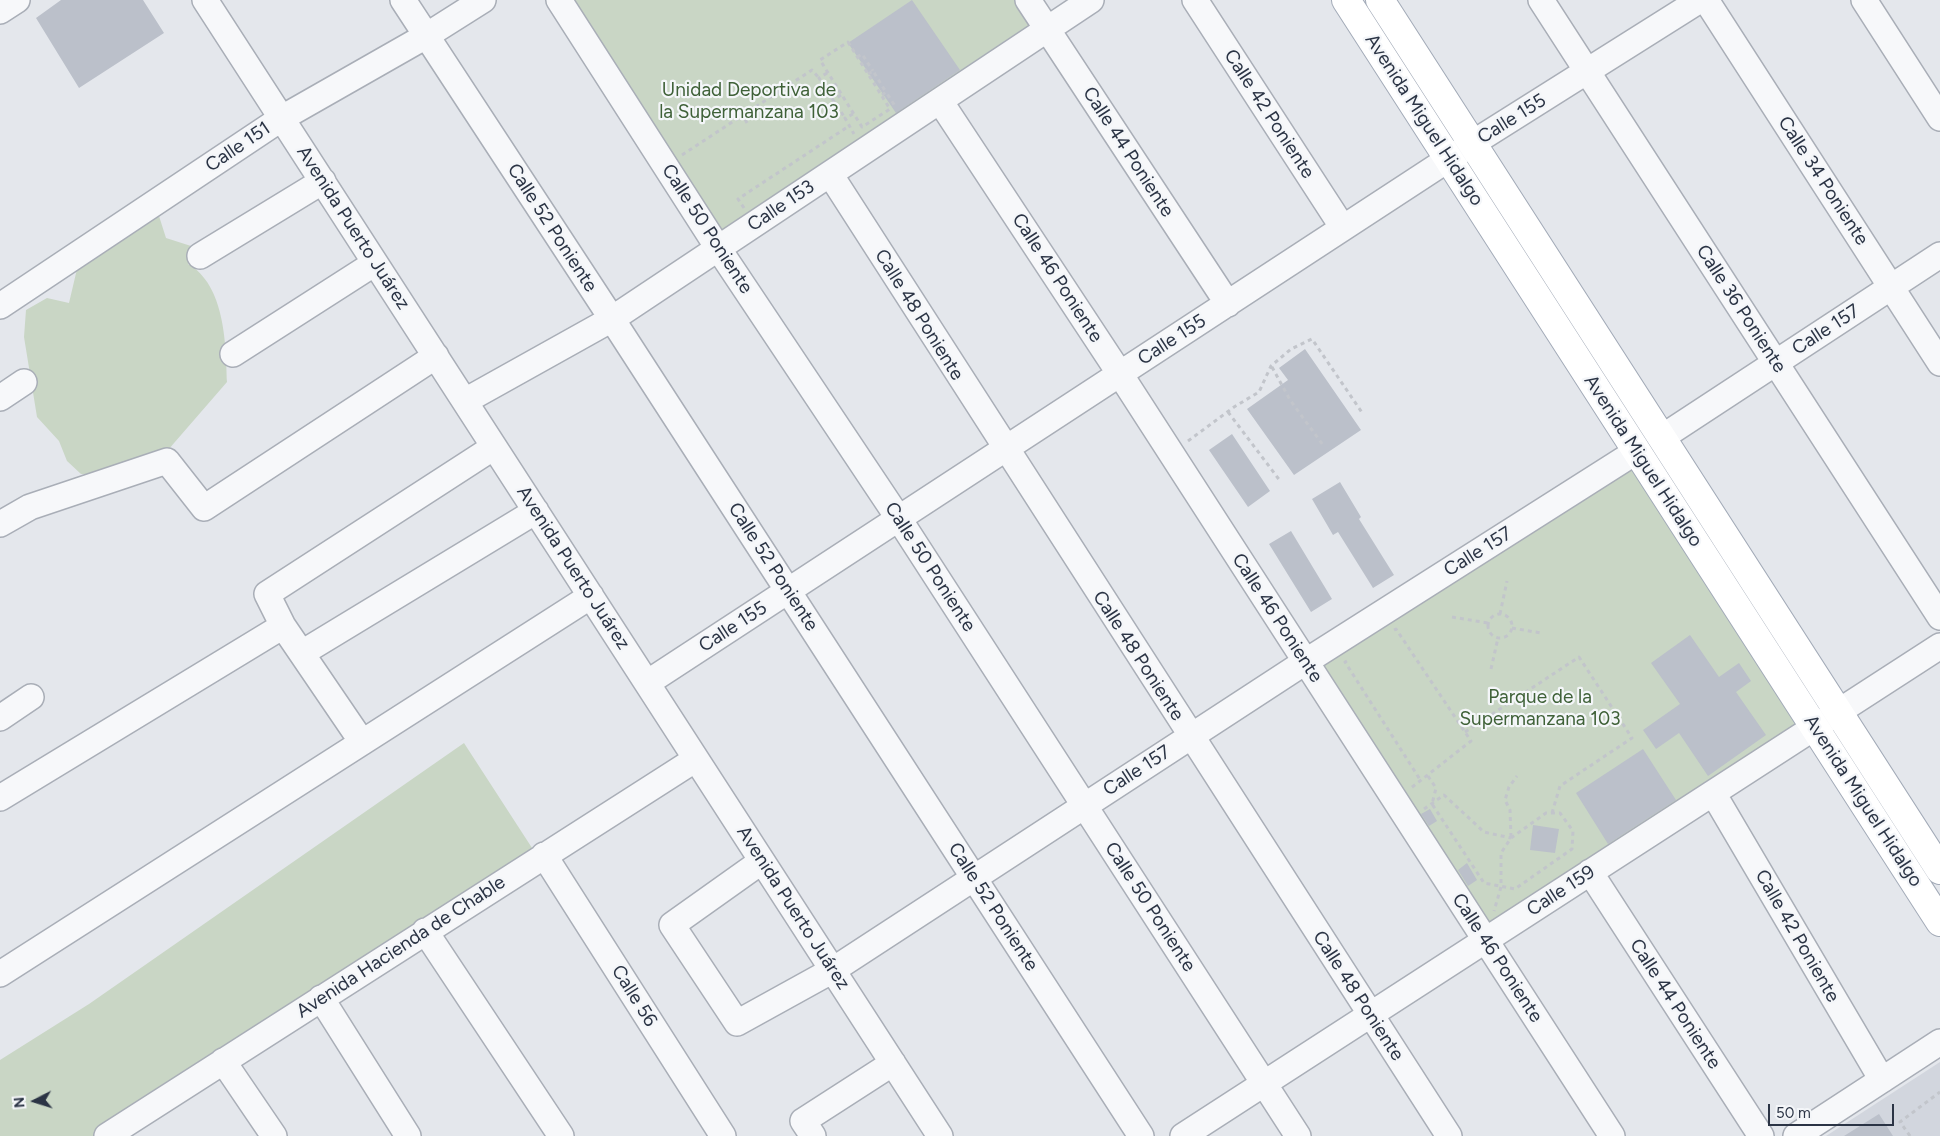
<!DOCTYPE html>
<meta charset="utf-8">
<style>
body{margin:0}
#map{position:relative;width:1940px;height:1136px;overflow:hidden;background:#e4e7ec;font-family:Figtree,sans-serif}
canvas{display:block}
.north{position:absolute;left:10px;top:1076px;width:50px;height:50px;-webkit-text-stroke:4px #f4f6f9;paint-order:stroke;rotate:265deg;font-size:14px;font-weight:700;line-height:20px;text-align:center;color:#2b3445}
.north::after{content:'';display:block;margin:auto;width:18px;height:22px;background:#2b3445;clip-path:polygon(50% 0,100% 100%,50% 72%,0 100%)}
.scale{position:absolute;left:1768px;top:1104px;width:126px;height:22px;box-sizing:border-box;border:2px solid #2b3445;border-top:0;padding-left:6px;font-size:15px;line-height:18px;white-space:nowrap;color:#2b3445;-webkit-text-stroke:4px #f4f6f9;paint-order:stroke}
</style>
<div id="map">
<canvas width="1940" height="1136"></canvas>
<div class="north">N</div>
<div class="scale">50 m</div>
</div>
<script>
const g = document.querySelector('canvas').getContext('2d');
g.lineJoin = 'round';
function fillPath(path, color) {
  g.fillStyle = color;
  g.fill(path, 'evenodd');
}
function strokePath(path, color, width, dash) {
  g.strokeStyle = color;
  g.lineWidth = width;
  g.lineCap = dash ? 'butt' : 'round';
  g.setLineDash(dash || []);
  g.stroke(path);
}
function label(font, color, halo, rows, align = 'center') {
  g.font = font + ' Figtree,sans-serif';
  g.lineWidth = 4.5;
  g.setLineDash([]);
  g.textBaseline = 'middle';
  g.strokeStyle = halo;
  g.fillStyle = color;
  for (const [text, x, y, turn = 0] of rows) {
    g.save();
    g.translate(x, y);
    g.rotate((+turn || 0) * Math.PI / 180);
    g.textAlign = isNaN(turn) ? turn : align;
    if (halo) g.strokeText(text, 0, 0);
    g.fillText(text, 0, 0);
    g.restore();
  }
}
fillPath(new Path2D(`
 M1940,1062v74h-114z`), '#d2d6de');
fillPath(new Path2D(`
 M564,0h460l18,28 -323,215z
 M148,216h11l7,22 25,8 3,5 -6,13c37,21 38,80 39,118l-59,68 -57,26 -30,-2 -14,-13 -8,-20 -22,-24 -13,-80 2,-27 21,-12 22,5 8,-34z
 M1637,451l177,276 -328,212 -179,-277z
 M464,743l70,108 -438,285h-96v-76l89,-56z`), '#c9d6c5');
fillPath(new Path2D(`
 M61,0h82l21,33 -85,55 -43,-70z
 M912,0l48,70 -64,43 -48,-70z
 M1305,349l56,81 -67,45 -47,-66 41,-29 -9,-12z
 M1232,434l38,57 -22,16 -39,-57z
 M1340,482l21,35 -2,2 35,56 -21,13 -35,-56 -5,3 -21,-36z
 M1291,531l41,68 -21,13 -42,-68z
 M1690,635l29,42 20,-14 12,18 -15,11 30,43 -58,41 -29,-43 -23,16 -13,-19 37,-26 -29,-41z
 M1643,749l33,51 -68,44 -32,-51z
 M1430,809l7,12 -8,5 -8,-12z
 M1533,825l26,4 -4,24 -25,-3z
 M1467,863l10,17 -9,6 -10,-16z
 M1879,1114l14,22h-49z`), '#bbc0ca');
const minor = new Path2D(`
 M205,0l735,1136
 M403,0l209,319 529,817
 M559,0l159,248 181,271 399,617
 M1028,0l200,304
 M1195,0l148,228
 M1541,0l399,617
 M1706,0l234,363
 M1864,0l76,118
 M0,11l17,-11
 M940,101l180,273 492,762
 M830,174l619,962
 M200,256l123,-75
 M0,306l282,-188 144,-82 57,-36
 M233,354l142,-91
 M0,398l24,-16
 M465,401l147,-82 479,-319
 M1661,438l279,-183
 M0,524l30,-17 137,-46 37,47 232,-152
 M302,653l234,-142
 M647,683l826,-540 227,-143
 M0,718l31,-21
 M362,742l-79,-116 -16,-32 227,-147
 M1713,793l169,287
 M0,798l283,-172
 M544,855l179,281
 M762,861l-90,64 65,98 96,-53 472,-308 332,-211
 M1590,872l171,264
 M425,931l136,205
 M0,974l591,-378
 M321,998l87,138
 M223,1061l51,75
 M107,1136l589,-377
 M813,1136l-10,-15 90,-58
 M1183,1136l757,-490
 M1796,1136l144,-94`);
const major = new Path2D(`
 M1346,0l594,922
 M1380,0l560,870`);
strokePath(minor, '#a9aeb7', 28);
strokePath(major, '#a3abb8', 30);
strokePath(new Path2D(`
 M848,42l42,67 -28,18 -42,-67z
 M857,57l5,-3 11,17
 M827,73l-8,5 14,22
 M868,74l5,-3 13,21
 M841,95l-8,5 12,18
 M882,95l4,-3 9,14
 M853,114l-8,4 9,16
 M747,123l-4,-8 69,-45 7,8
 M682,155l61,-40
 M744,208l-6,-9 111,-73
 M1272,367l18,33 33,45
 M1228,412l53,70
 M1188,441l46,-34 25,-15 12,-26 20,-17 21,-10 51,75
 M1488 626a12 12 0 1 1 24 0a12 12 0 1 1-24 0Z
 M1500,614l7,-33
 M1452,617l36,6
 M1512,628l29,5
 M1394,630l2,-1 75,112 -60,47
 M1347,661l-2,1 76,119
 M1491,669l7,-31
 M1465,732l114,-75 53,81 -72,48 -8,27
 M1428,776l8,12 -4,16 52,79 31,6 57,-40 1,-18 -13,-18h-14l-35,25 -10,15v34l-7,24
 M1424,809l20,-14 40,37 27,6
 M1511,837l-1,-27 -5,-10 4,-13 8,-11
 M1910,1136l-10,-14 40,-30`), '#c2c5cb', 3, [4, 4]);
strokePath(minor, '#f7f8fa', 25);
strokePath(major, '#fff', 28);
label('19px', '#3f6138', '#f4f6f9', [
 ["Unidad Deportiva de",749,90],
 ["la Supermanzana 103",749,112],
 ["Parque de la",1540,697],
 ["Supermanzana 103",1540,719]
]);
label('19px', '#2b3445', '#f4f6f9', [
 ["Calle 42 Poniente",1269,114,57],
 ["Calle 155",1512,119,-32],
 ["Avenida Miguel Hidalgo",1424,120,57],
 ["Calle 151",238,147,-34],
 ["Calle 44 Poniente",1128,152,57],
 ["Calle 34 Poniente",1823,181,57],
 ["Calle 153",781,206,-34],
 ["Avenida Puerto Juárez",353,228,57],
 ["Calle 52 Poniente",552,228,57],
 ["Calle 50 Poniente",707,229,57],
 ["Calle 46 Poniente",1057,278,57],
 ["Calle 36 Poniente",1741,309,57],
 ["Calle 48 Poniente",919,315,58],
 ["Calle 157",1826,330,-33],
 ["Calle 155",1172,340,-33],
 ["Avenida Miguel Hidalgo",1643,461,57],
 ["Calle 157",1478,552,-32],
 ["Calle 52 Poniente",773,567,57],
 ["Calle 50 Poniente",930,567,57],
 ["Avenida Puerto Juárez",573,568,57],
 ["Calle 46 Poniente",1277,618,57],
 ["Calle 155",733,627,-33],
 ["Calle 48 Poniente",1138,656,57],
 ["Calle 157",1137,771,-33],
 ["Avenida Miguel Hidalgo",1863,801,57],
 ["Calle 159",1561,891,-33],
 ["Calle 52 Poniente",993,907,57],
 ["Calle 50 Poniente",1150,907,57],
 ["Avenida Puerto Juárez",793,908,57],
 ["Calle 42 Poniente",1797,936,60],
 ["Avenida Hacienda de Chable",401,947,-33],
 ["Calle 46 Poniente",1497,958,57],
 ["Calle 56",634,996,58],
 ["Calle 48 Poniente",1358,996,57],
 ["Calle 44 Poniente",1675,1004,57]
]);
</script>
